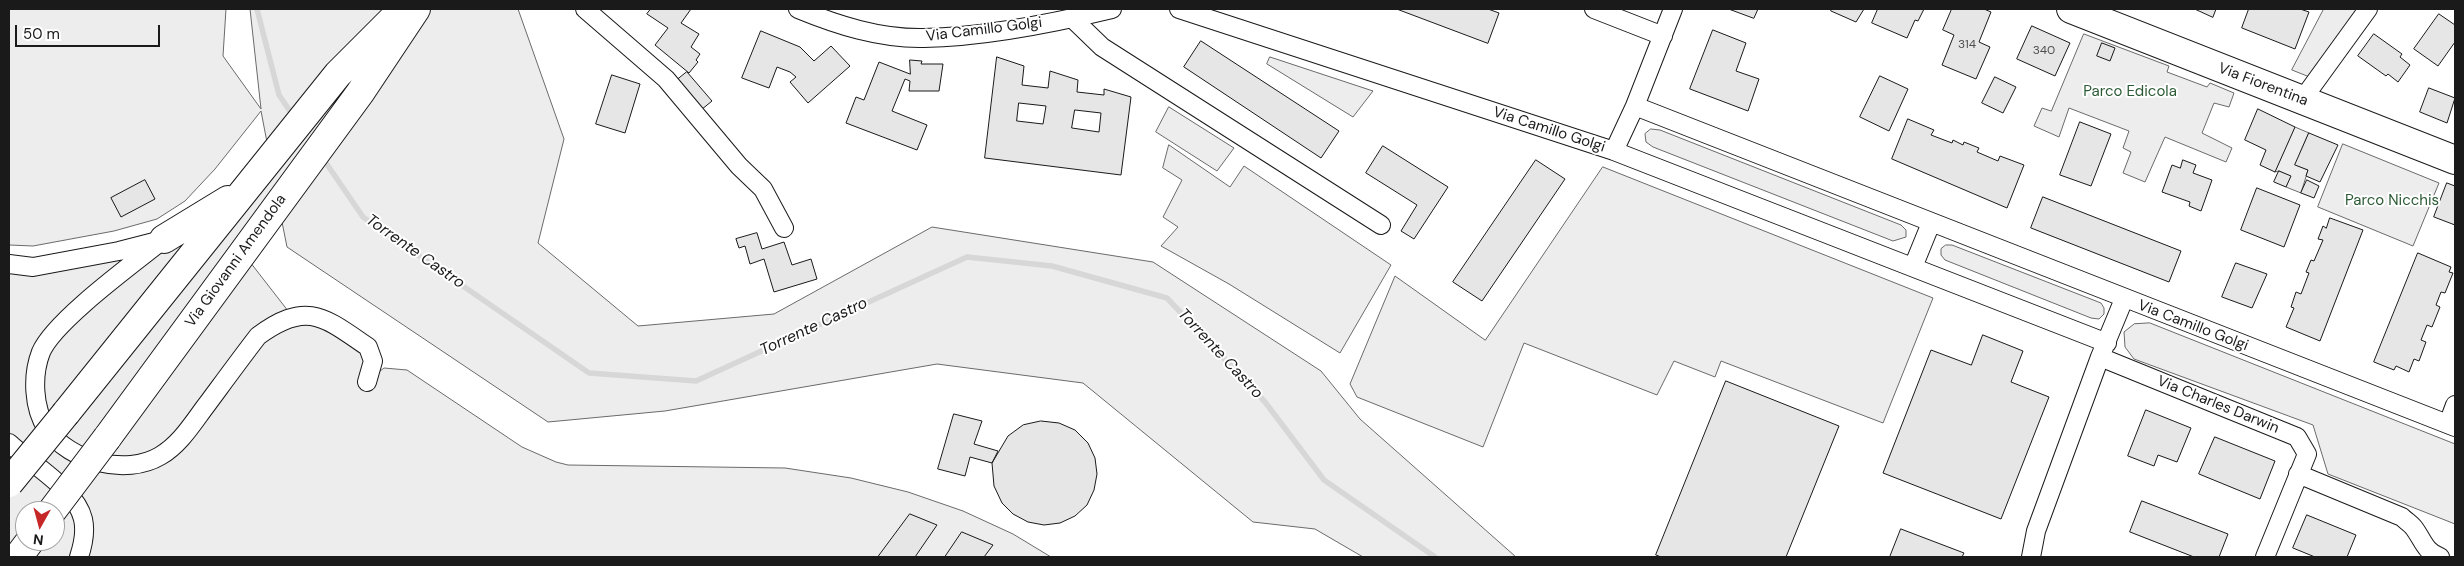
<!DOCTYPE html>
<style>
body{margin:0}
#map{position:relative;width:2464px;height:566px;overflow:hidden;background:#fff;font-family:"DM Sans",sans-serif}
canvas{display:block}
.frame{position:absolute;inset:0;border:10px solid #1a1a1a;pointer-events:none}
.north{position:absolute;left:15px;top:501px;width:50px;height:50px;box-sizing:border-box;background:#fff;border:1px solid #a3a3a3;border-radius:50%;rotate:187deg;font-size:14px;font-weight:700;line-height:20px;text-align:center;color:#1a1a1a}
.north::after{content:'';display:block;margin:auto;width:18px;height:22px;background:#c62828;clip-path:polygon(50% 0,100% 100%,50% 72%,0 100%)}
.scale{position:absolute;left:15px;top:25px;width:145px;height:22px;box-sizing:border-box;border:2px solid #1a1a1a;border-top:0;padding-left:6px;font-size:15px;line-height:18px;white-space:nowrap;color:#1a1a1a;-webkit-text-stroke:4px #fff;paint-order:stroke}
</style>
<div id="map">
<canvas width="2464" height="566"></canvas>
<div class="frame"></div>
<div class="north">N</div>
<div class="scale">50 m</div>
</div>
<script>
const g = document.querySelector('canvas').getContext('2d');
g.lineJoin = 'round';
function fillPath(path, color) {
  g.fillStyle = color;
  g.fill(path, 'evenodd');
}
function strokePath(path, color, width, dash) {
  g.strokeStyle = color;
  g.lineWidth = width;
  g.lineCap = dash ? 'butt' : 'round';
  g.setLineDash(dash || []);
  g.stroke(path);
}
function label(font, color, halo, rows, align = 'center') {
  g.font = font + ' "DM Sans",sans-serif';
  g.lineWidth = 4;
  g.setLineDash([]);
  g.textBaseline = 'middle';
  g.strokeStyle = halo;
  g.fillStyle = color;
  for (const [text, x, y, turn = 0] of rows) {
    g.save();
    g.translate(x, y);
    g.rotate((+turn || 0) * Math.PI / 180);
    g.textAlign = isNaN(turn) ? turn : align;
    if (halo) g.strokeText(text, 0, 0);
    g.fillText(text, 0, 0);
    g.restore();
  }
}
const built = new Path2D(`
 M9,9h217l-3,47 38,53 -11,-100h268l46,130 -26,104 100,83 136,-12 158,-87 221,35 168,109 39,48 156,138h-153l-48,-28 -62,-7 -170,-139 -146,-19 -272,47 -117,11 -261,-175 -9,-45 -35,51 49,63 76,31 -1,34 17,-13 23,2 115,77 34,15 12,3 217,3 66,10 57,14 55,19 50,23 38,23h-1042v-293l155,-25 106,-81 -9,-47 -46,58 -30,32 -28,18 -43,12 -81,15 -24,-1zM25,511h30v30h-30z
 M2324,9h34l-46,69 -20,-8z
 M2084,34l85,32 -2,6 40,15 3,-4 24,10 -5,14 -15,-4 -12,30 30,15 -6,14 -61,-25 -20,45 -22,-9 8,-21 -8,-4 6,-17 -60,-23 -10,29 -25,-11 8,-18 9,3z
 M1270,57l103,34 -20,26 -86,-53z
 M1169,107l65,41 -17,23 -61,-39z
 M2295,127l14,6 -13,32 12,5 -7,23 -15,-6 4,-11 -11,-5 -4,1z
 M1651,129l9,1 241,95 5,5v7l-13,4 -240,-94 -7,-5 -1,-8z
 M2343,144l96,39 -26,63 -95,-39z
 M1169,145l61,42 14,-21 147,99 -51,88 -111,-69 -68,-38 17,-19 -15,-10 19,-37 -19,-12z
 M1603,167l330,131 -50,125 -162,-62 -6,16 -41,-16 -17,34 -133,-52 -41,104 -126,-50 -7,-13 45,-108 90,64z
 M1946,245h6l149,58 3,5v6l-5,5 -8,-1 -146,-58 -4,-5v-6z
 M2150,323l305,121v80l-127,-50 -15,-49 -179,-66 -9,-12 -1,-15 10,-8z`);
fillPath(built, '#ededed');
strokePath(built, '#6a6a6a', 1);
strokePath(new Path2D(`
 M257,9l22,86 15,22
 M322,157l41,60 226,156 107,8 271,-124 85,9 115,32 98,104 59,78 111,77`), '#d7d7d7', 5.5);
const building = new Path2D(`
 M651,9h40l-10,14 18,11 -8,13 9,7 -4,6 2,2 -9,11 -34,-28 13,-17 -21,-14z
 M1397,9h91l11,4 -11,30z
 M1729,9h29l-4,9z
 M1832,9h32l-8,13 -25,-11z
 M1878,9h46l-6,12 -3,-1 -8,18 -35,-15z
 M1952,9h32l7,3 -12,30 11,5 -14,32 -34,-14 12,-30 -11,-5z
 M2195,9h21l-3,8z
 M2249,9h51l9,3 -14,37 -53,-21z
 M2439,14l16,11v17l-17,24 -24,-17z
 M2032,26l38,17 -15,33 -38,-17z
 M1713,30l33,13 -10,28 23,8 -11,32 -58,-22z
 M761,31l39,16 14,14 17,-15 19,20 -42,37 -18,-21 6,-5 -6,-5 -13,-5 -8,21 -27,-10z
 M2374,34l28,20 -2,3 10,8 -12,17 -10,-8 -2,2 -28,-20z
 M1201,41l138,90 -18,27 -137,-91z
 M2102,43l13,5 -5,13 -13,-5z
 M997,57l27,9 -2,19 26,3 2,-17 28,9 -1,12 27,3v-6l27,8 -10,78 -136,-17zM1019,103l27,3 -3,18 -26,-3zM1075,110l26,3 -2,19 -27,-4z
 M910,60l12,1 -1,3h22l-4,27h-30l1,-10 -5,-2 -13,32 35,14 -10,25 -71,-27 10,-26 8,3 15,-38 31,12z
 M687,72l25,29 -11,9 -24,-30z
 M612,75l28,9 -15,49 -29,-9z
 M1880,76l28,13 -19,42 -29,-14z
 M1995,77l21,10 -13,26 -21,-10z
 M2429,88l26,10 -8,25 -27,-11z
 M2258,109l37,18 -20,45 -15,-7 6,-15 -21,-10z
 M1908,119l26,11 -3,5 21,8 1,-3 10,5 1,-3 15,6 -2,4 21,9 2,-5 24,9 -17,43 -115,-49z
 M2080,122l31,12 -20,52 -31,-11z
 M2309,133l29,12 -18,37 -14,-6 2,-6 -13,-5z
 M1383,146l65,41 -34,52 -13,-8 16,-26 -51,-32z
 M1536,160l29,19 -83,122 -29,-19z
 M2183,160l13,5 -3,8 19,7 -11,31 -12,-5 1,-4 -28,-10 10,-27 8,3z
 M2279,171l12,5 -5,11 -12,-5z
 M145,180l10,19 -34,18 -10,-19z
 M2307,180l12,6 -5,12 -13,-5z
 M2447,183l8,3v39l-21,-8z
 M2257,188l43,17 -16,42 -43,-17z
 M2043,197l138,54 -12,31 -138,-54z
 M2330,218l33,12 -43,111 -34,-14 8,-19 -3,-1 5,-15 5,2 8,-21 -3,-1 5,-12 3,1 9,-21 -5,-1 5,-13 3,2z
 M757,233l5,16 22,-7 8,23 19,-6 6,20 -43,13 -10,-33 -14,5 -5,-18 -6,2 -3,-9z
 M2418,253l33,14 -2,5 4,1 -8,20 -4,-1 -5,13 4,2 -8,20 -5,-2 -6,15 5,2 -7,19 -5,-2 -5,13 -13,-6 -2,4 -20,-8z
 M2236,263l31,11 -15,34 -30,-11z
 M1983,335l40,16 -12,31 38,15 -48,122 -118,-46 48,-123 40,15z
 M1726,381l113,45 -53,131h-125l-5,-2z
 M2146,410l45,18 -14,34 -19,-7 -4,11 -26,-10z
 M954,414l28,7 -8,23 24,7 -6,12 -22,-6 -5,19 -27,-7z
 M1041,421l18,2 16,7 13,13 7,15 2,16 -3,16 -7,15 -12,11 -15,7 -16,2 -16,-3 -15,-8 -11,-11 -8,-17 -2,-23 16,-27 15,-11z
 M2215,437l60,24 -15,38 -61,-25z
 M2142,501l86,33 -9,23h-25l-64,-25z
 M910,514l27,11 -22,32h-37z
 M2307,515l49,20 -9,22h-32l-22,-9z
 M1901,529l63,24 -2,4h-72z
 M962,532l31,13 -9,12h-39z`);
fillPath(building, '#e6e6e6');
strokePath(building, '#1a1a1a', 1);
const minor = new Path2D(`
 M585,9l81,70 73,87 24,23 21,39
 M798,9c39,16 82,30 126,29 60,-1 130,-15 188,-29
 M1077,9l-4,10 29,28 279,178
 M1179,9l435,142 493,192
 M1594,9l69,27
 M2302,100l66,-91
 M1635,106l820,321
 M1614,151l21,-45 38,-97
 M164,239c-30,24 -110,82 -123,113 -9,23 -8,56 6,77 23,33 79,47 113,27 21,-12 34,-35 48,-53 17,-23 33,-45 50,-67 49,-36 66,-19 110,11l5,14 -6,21
 M9,264l24,3 86,-16 39,-10
 M1913,267l18,-44
 M2100,357l197,80 10,17 -42,103
 M2448,424l7,-19
 M9,443c22,21 67,46 74,76 3,13 0,26 -4,38
 M2298,474l104,43c4,4 9,7 12,11 9,12 11,24 26,29
 M2031,557l5,-26 64,-174 24,-58`);
const primary = new Path2D(`
 M2071,9l384,151
 M164,239l64,-39
 M66,413l272,-339 62,-62
 M107,438l253,-345 56,-84
 M18,557l12,-16`);
strokePath(minor, '#1a1a1a', 20);
strokePath(primary, '#1a1a1a', 30);
strokePath(minor, '#fff', 18);
strokePath(primary, '#fff', 28);
const primaryBridge = new Path2D(`
 M9,483l57,-70
 M52,511l55,-73`);
strokePath(primaryBridge, '#1a1a1a', 30, []);
strokePath(primaryBridge, '#fff', 28);
label('12px', '#4d4d4d', null, [
 ["314",1967,45],
 ["340",2044,51]
]);
label('15px', '#1a1a1a', '#fff', [
 ["Via Camillo Golgi",984,30,-7],
 ["Via Fiorentina",2263,85,21],
 ["Via Camillo Golgi",1549,130,18],
 ["Via Giovanni Amendola",236,261,-54],
 ["Via Camillo Golgi",2193,326,21],
 ["Via Charles Darwin",2218,405,22]
]);
label('15px', '#2b5a34', '#fff', [
 ["Parco Edicola",2130,92],
 ["Parco Nicchis",2392,201]
]);
label('italic 16px', '#1a1a1a', '#fff', [
 ["Torrente Castro",415,252,35],
 ["Torrente Castro",814,327,-25],
 ["Torrente Castro",1220,354,47]
]);
</script>
